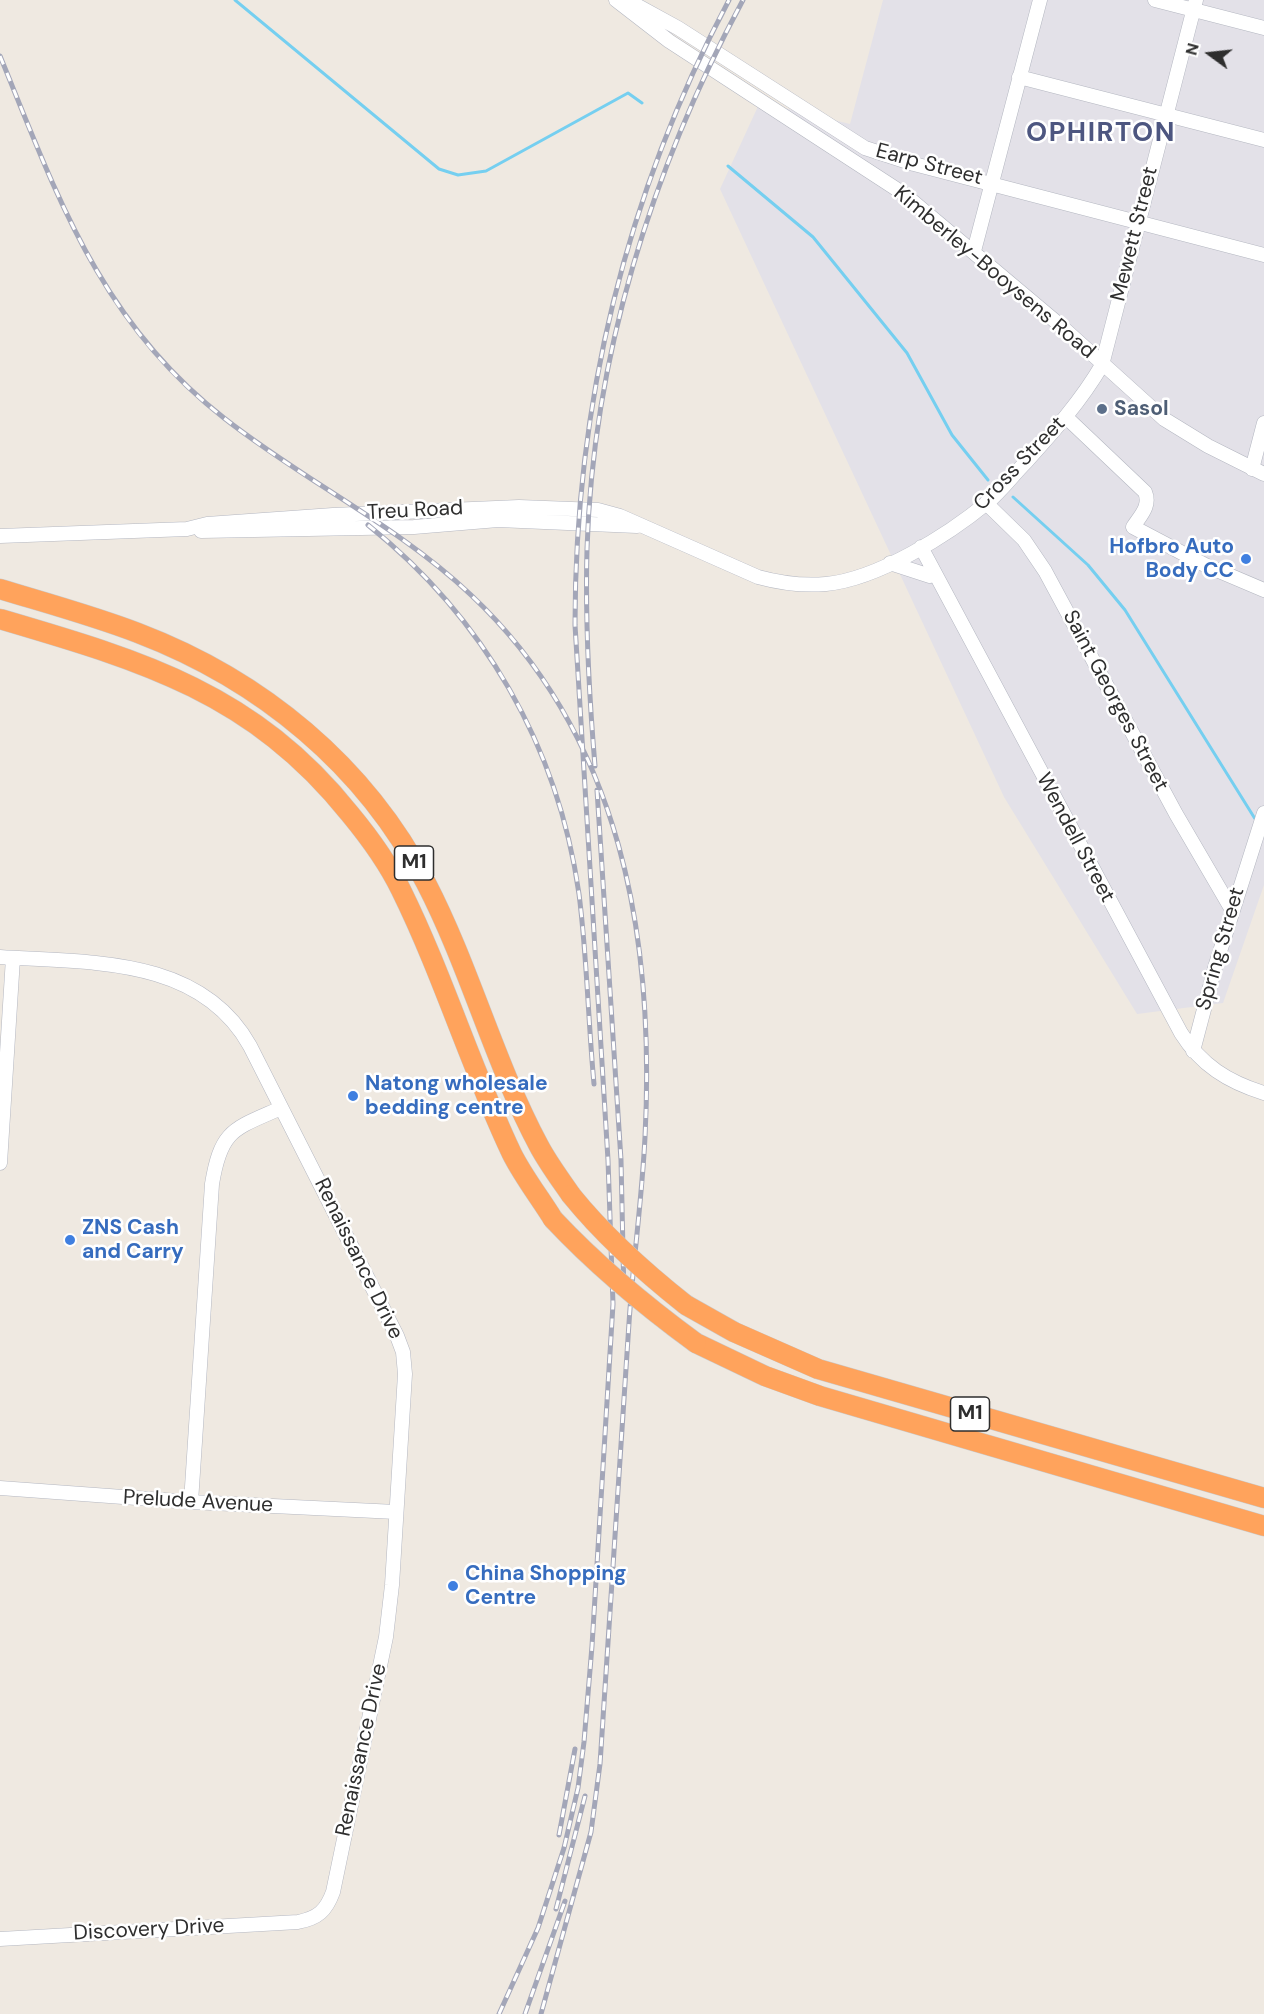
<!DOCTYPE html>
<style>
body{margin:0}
#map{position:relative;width:1264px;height:2014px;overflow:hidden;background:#efe9e1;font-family:"DM Sans",sans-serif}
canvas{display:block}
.north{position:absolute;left:1180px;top:24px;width:60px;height:60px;-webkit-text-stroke:4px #fff;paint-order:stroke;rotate:285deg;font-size:16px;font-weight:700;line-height:24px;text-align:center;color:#2e2e2e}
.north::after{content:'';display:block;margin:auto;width:21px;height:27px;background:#2e2e2e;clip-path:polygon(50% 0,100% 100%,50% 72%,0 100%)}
</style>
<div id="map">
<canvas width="1264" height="2014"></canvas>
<div class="north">N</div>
</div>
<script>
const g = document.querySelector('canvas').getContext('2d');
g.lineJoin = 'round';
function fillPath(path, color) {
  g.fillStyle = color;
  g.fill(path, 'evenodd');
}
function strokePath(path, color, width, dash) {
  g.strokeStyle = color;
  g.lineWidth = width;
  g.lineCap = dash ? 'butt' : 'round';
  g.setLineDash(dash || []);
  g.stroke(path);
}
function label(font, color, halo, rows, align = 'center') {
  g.font = font + ' "DM Sans",sans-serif';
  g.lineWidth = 5;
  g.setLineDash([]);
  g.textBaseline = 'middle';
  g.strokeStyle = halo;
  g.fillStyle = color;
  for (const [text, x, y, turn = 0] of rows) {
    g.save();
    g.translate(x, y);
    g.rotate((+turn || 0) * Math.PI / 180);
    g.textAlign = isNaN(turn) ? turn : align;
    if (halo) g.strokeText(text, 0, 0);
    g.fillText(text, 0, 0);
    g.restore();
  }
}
fillPath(new Path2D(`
 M883,0h381v885l-41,118 -86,11 -133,-217 -284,-608 40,-87 90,22z`), '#e3e1e8');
strokePath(new Path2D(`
 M235,0l204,169 19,6 28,-4 142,-78 14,10
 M728,166l85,71 94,116 45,82 36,45
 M1013,497l75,68 37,45 132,212`), '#75cff0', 3);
const minor = new Path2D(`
 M616,0l53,41 235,153 157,132 103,93 44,27 56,28
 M627,0l51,28 187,120 49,16 350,91
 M1155,0l109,28
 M1019,77l245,63
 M974,251l66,-251
 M1066,417l79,75c6,14 -5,24 -12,35l72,38 59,25
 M1252,469l12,-46
 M986,503l38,37 21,31 131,243 56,96
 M201,531l213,-4 84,-7 139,6
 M0,536l187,-7 20,-5 126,-9 186,-8 79,3 22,6 138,61c22,6 45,9 68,7 52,-5 122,-49 162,-82 14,-12 25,-27 38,-40 28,-31 55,-61 76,-97l94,-365
 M921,547l260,486c20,32 47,49 83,60
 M890,563l40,13
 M0,957c89,6 200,-1 250,89l147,290 6,16 2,22 -13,211 -6,52 -53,255c-7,19 -15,26 -35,30l-298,17
 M1193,1051l23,-87 48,-151
 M0,1163l13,-205
 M0,1488l191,14 205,10
 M191,1502l21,-318c9,-55 22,-55 69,-76`);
const highway = new Path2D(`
 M0,589c46,14 94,27 138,44 123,47 227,132 288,250 44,85 68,179 113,263 9,17 21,33 32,49
 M0,619c143,42 253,74 350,195 19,23 38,49 51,76 42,85 70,178 111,264 11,22 28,44 41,65
 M686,1305l48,27 84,37 446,129
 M696,1343l69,33 55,20 444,130`);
strokePath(minor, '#b4b7c1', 15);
strokePath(highway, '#c9c9c9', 21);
strokePath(minor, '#fff', 14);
strokePath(highway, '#ffa35c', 20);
const rail = new Path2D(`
 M0,56c57,139 100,266 224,362 80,63 173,107 247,177 151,142 184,344 174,542 -3,62 -12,124 -16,186 -10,147 -19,294 -29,441l-9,68 -50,182
 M368,525c116,93 190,221 211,369 8,62 9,126 15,190
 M595,766c-6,-72 -10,-145 -8,-217 6,-193 65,-380 156,-549
 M597,790l24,370 3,136
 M559,1835l16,-86
 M556,1909l29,-113
 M499,2014l39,-86 26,-80 14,-60 6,-46 8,-96 21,-342 -5,-144 -33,-535c0,-220 51,-431 154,-625
 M525,2014l40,-113`);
strokePath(rail, '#a3a6b8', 5);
strokePath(rail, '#fff', 3, [9]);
const highwayBridge = new Path2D(`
 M571,1195c34,42 72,76 115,110
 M553,1219c44,47 91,86 143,124`);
strokePath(highwayBridge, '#c9c9c9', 21, []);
strokePath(highwayBridge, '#ffa35c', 20);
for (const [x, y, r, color] of [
 [1102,409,6,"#5c6f8a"],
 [1246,559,6,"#3f7fe0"],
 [353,1096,6,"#3f7fe0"],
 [70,1240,6,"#3f7fe0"],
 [453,1586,6,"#3f7fe0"]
]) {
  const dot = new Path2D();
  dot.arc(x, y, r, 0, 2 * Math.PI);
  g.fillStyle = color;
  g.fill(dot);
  strokePath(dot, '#fff', 2);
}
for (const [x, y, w] of [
 [414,863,39],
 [970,1414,39]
]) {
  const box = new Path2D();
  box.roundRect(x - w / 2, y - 17, w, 34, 4.5);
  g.fillStyle = '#fff';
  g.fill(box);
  strokePath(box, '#2e2e2e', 1.5);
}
label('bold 20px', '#2e2e2e', null, [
 ["M1",414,863],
 ["M1",970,1414]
]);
label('21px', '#2e2e2e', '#fff', [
 ["Earp Street",929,165,15],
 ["Mewett Street",1135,234,-76],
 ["Kimberley-Booysens Road",994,273,40],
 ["Cross Street",1020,464,-46],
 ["Treu Road",415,511,-3],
 ["Saint Georges Street",1115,701,62],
 ["Wendell Street",1075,838,62],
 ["Spring Street",1221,949,-74],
 ["Renaissance Drive",358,1259,64],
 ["Prelude Avenue",198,1502,3],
 ["Renaissance Drive",362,1750,-78],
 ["Discovery Drive",149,1930,-3]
]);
label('bold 21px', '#4e5e75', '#fff', [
 ["Sasol",1114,409]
], 'left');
label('bold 21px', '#366cbe', '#fff', [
 ["Hofbro Auto",1234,547,"right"],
 ["Body CC",1234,571,"right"],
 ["Natong wholesale",365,1084],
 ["bedding centre",365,1108],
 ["ZNS Cash",82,1228],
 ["and Carry",82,1252],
 ["China Shopping",465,1574],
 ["Centre",465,1598]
], 'left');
g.letterSpacing = '1.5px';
label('bold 27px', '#4d5680', '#fff', [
 ["OPHIRTON",1101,134]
]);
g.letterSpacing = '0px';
</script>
